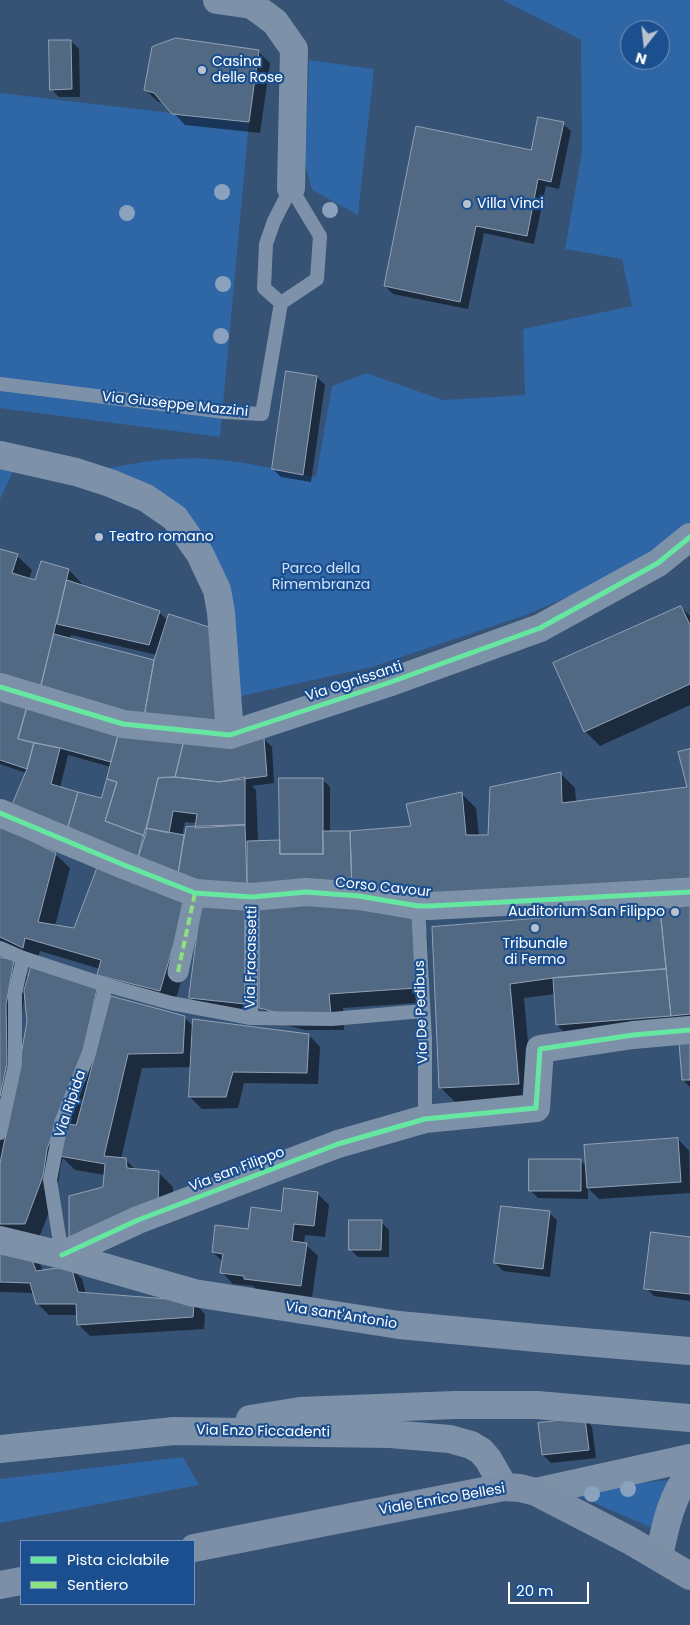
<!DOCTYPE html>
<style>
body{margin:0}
#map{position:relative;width:690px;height:1625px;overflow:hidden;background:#365274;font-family:Poppins,sans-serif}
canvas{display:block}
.legend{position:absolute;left:20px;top:1540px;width:175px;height:65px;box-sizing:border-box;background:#1b4f8f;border:1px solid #7695bc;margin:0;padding:6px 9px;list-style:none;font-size:15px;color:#fff}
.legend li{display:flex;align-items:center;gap:10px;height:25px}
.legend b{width:25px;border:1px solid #7695bc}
.north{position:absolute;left:620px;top:20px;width:50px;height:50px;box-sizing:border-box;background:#1b4f8f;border:1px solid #7695bc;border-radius:50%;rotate:196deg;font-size:14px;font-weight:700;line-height:20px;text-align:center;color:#fff}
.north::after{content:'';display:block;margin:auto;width:18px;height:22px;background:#b9c2ce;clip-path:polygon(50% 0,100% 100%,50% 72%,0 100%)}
.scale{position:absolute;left:508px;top:1582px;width:81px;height:22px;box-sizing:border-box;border:2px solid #fff;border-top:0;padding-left:6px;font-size:15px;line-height:18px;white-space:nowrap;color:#fff;-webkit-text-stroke:4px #1b4f8f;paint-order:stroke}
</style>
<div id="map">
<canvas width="690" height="1625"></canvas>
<ul class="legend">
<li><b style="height:6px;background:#66e7a1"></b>Pista ciclabile</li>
<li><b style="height:6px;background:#8de07e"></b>Sentiero</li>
</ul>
<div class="north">N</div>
<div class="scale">20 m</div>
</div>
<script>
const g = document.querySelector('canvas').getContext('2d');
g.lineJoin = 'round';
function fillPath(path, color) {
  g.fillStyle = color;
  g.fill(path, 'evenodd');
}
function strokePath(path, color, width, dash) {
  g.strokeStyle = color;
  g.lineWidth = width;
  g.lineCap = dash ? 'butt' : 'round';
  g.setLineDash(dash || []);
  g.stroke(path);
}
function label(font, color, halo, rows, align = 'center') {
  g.font = font + ' Poppins,sans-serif';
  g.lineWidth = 4.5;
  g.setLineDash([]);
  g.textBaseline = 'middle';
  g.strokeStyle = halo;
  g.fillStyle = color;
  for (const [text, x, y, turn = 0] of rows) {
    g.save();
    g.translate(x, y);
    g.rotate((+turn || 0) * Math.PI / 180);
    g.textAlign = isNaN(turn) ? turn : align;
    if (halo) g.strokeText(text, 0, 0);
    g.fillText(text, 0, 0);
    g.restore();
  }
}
fillPath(new Path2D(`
 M502,0h188v523l-40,30 -62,35 -62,27 -154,52 -135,30 -33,-145 -111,-80c41,-10 87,-17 129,-12 31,3 63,12 94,17l16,-91 34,-13 77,27 82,-5 -2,-66 109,-23 -10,-47 -57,-10 17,-98 -1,-111zM630,30h30v30h-30z
 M309,60l65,9 -16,146 -46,-25 -7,-26z
 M0,93l249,29 -29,315 -220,-29z
 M0,459l17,4 -17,36z
 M183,1457l16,28 -199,38v-44z
 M668,1480l-10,25 -6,23 -85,-37z`), '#2f66a5');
fillPath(new Path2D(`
 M71,41l8,8 1,48h-21l-8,-8z
 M258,51l12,12 -10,70 -75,-8 -20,-21 -8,-3 -11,-11z
 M563,124l8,7 -12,58 -13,-3 -12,58 -50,-11 -16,76 -75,-15 -8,-8z
 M317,377l8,8 -14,97 -30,-5 -8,-8z
 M0,551l17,5 15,14 -3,9 7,3 6,-20 27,8 14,15v1l76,26 9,9 61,116 -229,-48zM71,635l86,20 -2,6 -85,-22z
 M681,607l9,9v89l-90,41 -15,-15z
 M0,697l264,42 8,8 2,36 -22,3 4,4 2,52 23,-1 41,-62 8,8v46l83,-5 49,-34 14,14 3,28h10l71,-63 15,15 1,14 112,-14 2,-38v143l-278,27 15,14 3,68 -87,6 1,22h-39l-30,-8 -15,-14 48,-108 -117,-15 -165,-112 -26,-9zM68,755l43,12 -9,32 -42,-11zM185,822l12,1 -1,6 -11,10 -3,-3z
 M0,826l55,28 15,14 -15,58 20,3 170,-20 11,12v94l-54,-6 -11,-11 9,-73 -2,-1 -24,81 -61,-16 -14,-14 1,-6 -60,-18 -3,10 -37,-17z
 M690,906v181l-7,-7 -3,-48 -112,4 -11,-11 -2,-31 -31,4 9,100 -78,4 -14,-14 -8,-160z
 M0,958l13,3 16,17 67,13 14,13 74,13 10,10 115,8 11,12 -2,37 -74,-1 -6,25 -36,1 -12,-12 2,-30 -50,1 -21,91h4l11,11 22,2 15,15 -1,32 -68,-31 1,-13 -30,-5 -12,-12 -2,6 -4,27 -18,47h-27l-12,-12zM25,993l3,28 -7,35v-36z
 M678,1139l11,12 1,42 -91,6 -11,-11v11l-50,-1 -8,-8 51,-29 5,5z
 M285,1189l33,5 11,11 -4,32 -20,-2 -1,9 2,1 12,11 -6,41 -56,-7 -3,-4 -20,-2 -11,-12 1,-10 -10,-10 69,-40z
 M549,1213l8,7 -7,57 -47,-6 -8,-8z
 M381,1222l8,8v27h-31l-8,-8z
 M690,1239v62l-36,-5 -8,-8z
 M29,1252l11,12 3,7 27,-4 12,12 4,15 108,8 11,12 -1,15 -114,7 -12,-12v-9h-29l-12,-12 -3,-10 -34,-1v-38z
 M585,1419l7,8 4,31 -45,5 -8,-8z`), '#0007');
const building = new Path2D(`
 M176,38l83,12 -10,72 -77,-8 -18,-21 -10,-3 8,-43z
 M49,40h22l1,49 -22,1z
 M538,117l26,5 -13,60 -13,-3 -11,57 -51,-10 -16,76 -76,-16 32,-160 115,24z
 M286,371l31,5 -14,99 -31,-6z
 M0,549l18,5 -6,19 23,7 6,-19 28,8 -29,121 -40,-11z
 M67,580l93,31 -11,34 -92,-21z
 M681,606l9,19v59l-106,48 -31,-69z
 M169,614l49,16v96l-74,-9 10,-57z
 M54,634l100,26 -10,57 -104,-27z
 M0,696l28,8 -10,35 16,4 -7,26 -27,-9z
 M28,704l91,28 -8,30 -51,-14 -42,-9z
 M119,732l65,8 -9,37 -17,1 -13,58 -40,-15 12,-39 -10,-3z
 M264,738l3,38 -48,6 -44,-5 9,-37z
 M34,743l26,5 -9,36 27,8 -11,38 -56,-23 16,-38z
 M690,749v129l-283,19 -55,-8 -2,-58 61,-5 -5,-22 56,-12 4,43h22l2,-48 71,-15 1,31 125,-16 -9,-35z
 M175,777l44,5 26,-5v48l-50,3 2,-14 -24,-3 -4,22 -23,-5 12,-50z
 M279,778h44v76h-43z
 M107,779l10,3 -12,39 40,15 -7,22 -71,-28 11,-38 23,6z
 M0,825l56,28 -18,69 36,6 24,-63 88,37 -26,89 -63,-16 4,-15 -76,-22 -2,10 -23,-11z
 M245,825l2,60 -50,-5 -19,-6 8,-47z
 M146,828l38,7 -6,39 -40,-16z
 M323,831h27l2,58 -105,-4v-44l33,-1v14h43z
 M360,901l53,18 3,69 -87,6 2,22h-41l-31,-8v-102z
 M201,906l44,2v96l-56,-6z
 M690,906v108l-19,2 -11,-107z
 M660,909l6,60 -113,9 -43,6 9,100 -80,4 -7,-161z
 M0,957l14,3 -8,45 1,58 -7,33z
 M31,967l66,22 -14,63 -36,97 -4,27 -18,48h-25v-61l15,-73 12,-69 -3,-30z
 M666,969l5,47 -115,9 -3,-47z
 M111,996l74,20 -2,37 -55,1 -24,102 22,2 1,10 32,3 -1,33 -89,33v-41l34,-9 2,-23 -46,-8 6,-32 11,1z
 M193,1019l116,15 -2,39 -74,-1 -7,25h-37z
 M690,1030v50h-8l-4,-49z
 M678,1138l3,44 -94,6 -3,-43z
 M529,1159h52v32h-52z
 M284,1188l34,4 -4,34 -20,-2 -2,17 15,2 -6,43 -57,-7v-3l-24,-3 3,-19 -11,-2 3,-27 33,4 3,-22 30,4z
 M501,1206l49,5 -7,58 -49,-6z
 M349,1220h33l-1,30h-32z
 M651,1232l39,5v57l-46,-5z
 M29,1251l7,20 35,-5 7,26 116,9 -1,16 -116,8 -1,-21h-40l-6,-21 -30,-1v-29z
 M585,1418l4,32 -47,5 -4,-32z`);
fillPath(building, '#526984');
strokePath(building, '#92a2b6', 1);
strokePath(new Path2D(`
 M281,303l36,-24 3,-43 -29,-48
 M281,303l-17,-15 2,-44 8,-23 17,-33
 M0,384l225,28 37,2 19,-111
 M418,906l7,133v80
 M0,948l23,10 83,27 65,18 80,15 81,1 91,-8
 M251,1018l1,-121
 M0,1133l15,-69v-70l8,-36
 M62,1255l-12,-75 11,-57 28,-71 17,-67`), '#7d92a8', 14);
strokePath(new Path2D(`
 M178,972l17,-79`), '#7d92a8', 21);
strokePath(new Path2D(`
 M217,0l35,5 23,17 19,27 -3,139
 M0,455l76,17 34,11 36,15 29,20 25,36 17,36 4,22 9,123
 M0,687l123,37 107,11 158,-52 152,-55 118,-65 32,-26
 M0,813l124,52 71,28 57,4 54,-5 53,4 59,10h12l260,-14
 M0,1240l62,15 132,38 205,32 138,13 153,13
 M62,1255l76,-35 200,-76 87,-25 111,-11 4,-59 93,-14 57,-5
 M250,1419l50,-8 155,-6h82l153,13
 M0,1449l174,-18 216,3 60,5 21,6 10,6 7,8 16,28
 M536,1492l154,-34
 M659,1556c6,-28 12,-60 31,-83`), '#7d92a8', 28);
strokePath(new Path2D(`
 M194,1548l310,-61 16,1 16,4 93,48 61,36
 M0,1585l21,-4`), '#7d8ea7', 28);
strokePath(new Path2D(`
 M178,972l17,-79`), '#8de07e', 4, [8, 4]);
strokePath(new Path2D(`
 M0,687l123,37 107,11 158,-52 152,-55 118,-65 32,-26
 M0,813l124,52 71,28 57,4 54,-5 53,4 59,10h12l260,-14
 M62,1255l76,-35 200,-76 87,-25 111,-11 4,-59 93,-14 57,-5`), '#66e7a1', 5);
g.fillStyle = '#8aa2be';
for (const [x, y] of [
 [222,192],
 [330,210],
 [127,213],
 [223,284],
 [221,336],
 [628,1489],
 [592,1494]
]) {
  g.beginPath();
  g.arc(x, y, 8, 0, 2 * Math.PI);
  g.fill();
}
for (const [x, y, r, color] of [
 [202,70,5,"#b9c2ce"],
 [467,204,5,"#b9c2ce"],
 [99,537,5,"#b9c2ce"],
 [675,912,5,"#b9c2ce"],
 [535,928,5,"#b9c2ce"]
]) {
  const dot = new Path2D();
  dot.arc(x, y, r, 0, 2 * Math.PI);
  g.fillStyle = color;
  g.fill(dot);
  strokePath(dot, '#1b4f8f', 2);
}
label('14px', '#fff', '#1b4f8f', [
 ["Casina",212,62],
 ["delle Rose",212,78],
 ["Villa Vinci",477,204],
 ["Teatro romano",109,537],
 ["Auditorium San Filippo",665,912,"right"],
 ["Tribunale",535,944,"center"],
 ["di Fermo",535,960,"center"]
], 'left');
label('14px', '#fff', '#1b4f8f', [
 ["Via Giuseppe Mazzini",175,405,6],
 ["Via Ognissanti",354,682,-18],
 ["Corso Cavour",383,888,6],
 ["Via Fracassetti",252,957,-89],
 ["Via De Pedibus",422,1012,-92],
 ["Via Ripida",71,1104,-71],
 ["Via san Filippo",237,1170,-21],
 ["Via sant'Antonio",341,1316,9],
 ["Via Enzo Ficcadenti",263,1432,1],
 ["Viale Enrico Bellesi",442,1500,-10]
]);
label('14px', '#cfe3fa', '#1b4f8f', [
 ["Parco della",321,569],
 ["Rimembranza",321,585]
]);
</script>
